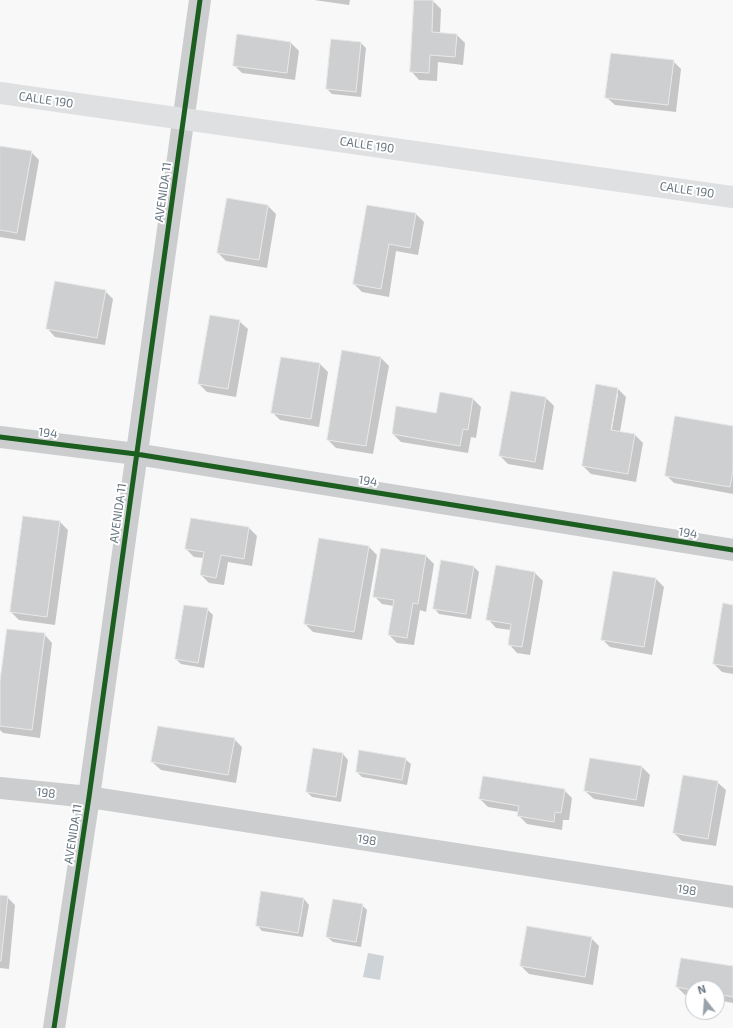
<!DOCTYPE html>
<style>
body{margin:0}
#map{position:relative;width:733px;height:1028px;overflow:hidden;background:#f8f8f8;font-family:"Exo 2",sans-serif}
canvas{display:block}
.north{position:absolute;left:685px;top:980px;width:40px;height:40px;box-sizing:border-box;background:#fff;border:1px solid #c2c7cc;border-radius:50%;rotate:343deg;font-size:11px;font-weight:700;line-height:16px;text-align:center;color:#66747f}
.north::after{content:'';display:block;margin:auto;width:14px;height:18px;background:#99a2a9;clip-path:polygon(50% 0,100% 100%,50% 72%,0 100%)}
</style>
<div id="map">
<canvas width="733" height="1028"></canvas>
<div class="north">N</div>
</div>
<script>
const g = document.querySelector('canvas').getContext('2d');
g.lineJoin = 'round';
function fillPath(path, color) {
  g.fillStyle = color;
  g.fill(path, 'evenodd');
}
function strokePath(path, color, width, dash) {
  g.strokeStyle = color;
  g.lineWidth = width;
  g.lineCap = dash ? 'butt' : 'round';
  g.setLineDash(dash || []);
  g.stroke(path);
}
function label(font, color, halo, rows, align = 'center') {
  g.font = font + ' "Exo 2",sans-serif';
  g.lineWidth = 4;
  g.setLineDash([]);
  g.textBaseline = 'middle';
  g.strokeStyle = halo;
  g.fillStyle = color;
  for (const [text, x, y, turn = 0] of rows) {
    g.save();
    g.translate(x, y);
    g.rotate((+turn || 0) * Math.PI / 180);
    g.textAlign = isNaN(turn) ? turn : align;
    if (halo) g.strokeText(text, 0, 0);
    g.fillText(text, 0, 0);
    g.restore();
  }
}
fillPath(new Path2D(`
 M368,953l16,3 -4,24 -17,-3z`), '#cdd3d6');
fillPath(new Path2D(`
 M314,0h36l-1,5z
 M415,0l18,1 8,8 -1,24 17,2 8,8 -2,22 -25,-3 -1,19 -18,-1 -8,-9z
 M238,35l53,8 8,8 -4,29 -53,-7 -8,-8z
 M361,43l5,5 -5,49 -29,-3 -5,-5z
 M673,61l8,8 -5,43 -61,-7 -9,-8z
 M0,147l31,5 8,8 -14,81 -25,-4z
 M228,200l40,6 8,8 -9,54 -41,-7 -8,-8z
 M367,206l49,8 8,8 -6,33 -22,-4 -7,46 -27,-5 -8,-8z
 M105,291l8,8 -8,46 -50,-8 -8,-9z
 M239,321l9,8 -12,68 -29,-5 -8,-8z
 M282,358l38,6 8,8 -9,55 -39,-7 -8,-8z
 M381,358l8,8 -16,88 -37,-6 -8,-8z
 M596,386l22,3 8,8 -6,35 15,3 8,8 -7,39 -45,-8 -8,-8zM616,394h2l-7,41h-2z
 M512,392l34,6 8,8 -11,64 -35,-6 -8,-8z
 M473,399l8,8 -5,31 -5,-1 -3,16 -67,-11 -8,-8z
 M733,427v67l-59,-11 -8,-8z
 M60,522l8,8 -13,95 -36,-5 -8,-8z
 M249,528l8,8 -5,30 -24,-4 -4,23 -15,-2 -8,-8 3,-17 -10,-1 -8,-8z
 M369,547l8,8 -15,85 -49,-8 -8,-8z
 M382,549l44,7 8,8 -8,48 -6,-2 -6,35 -17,-2 -8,-8 5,-29 -12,-2 -8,-8z
 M474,567l5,5 -8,47 -32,-5 -5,-6z
 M535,573l8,8 -13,74 -13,-2 -8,-9 2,-14 -15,-2 -8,-9z
 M656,579l8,8 -12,68 -42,-8 -8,-8z
 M733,606v68l-11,-2 -8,-8z
 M207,609l6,6 -9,53 -23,-4 -5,-5z
 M44,634l8,9 -12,95 -37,-5 -3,-3v-42z
 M234,739l8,8 -6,36 -75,-13 -9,-8z
 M314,750l29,4 5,6 -7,42 -29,-5 -5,-5z
 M405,759l6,5 -4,21 -45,-8 -5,-5z
 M642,767l8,8 -6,32 -50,-8 -9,-8z
 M717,782l9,8 -10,56 -34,-5 -8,-8z
 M564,790l8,8 -3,22h-6l-1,10 -35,-6 -8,-8v-4l-31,-5 -8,-8z
 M0,896l7,1 8,8 -6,64 -9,-1z
 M304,899l5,6 -6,32 -41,-6 -5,-6z
 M362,905l5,5 -6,37 -28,-5 -6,-5z
 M591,938l8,8 -6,39 -64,-11 -8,-8z
 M733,967v36l-16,-3v-12h-24v8l-8,-1 -8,-8z`), '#0003');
const building = new Path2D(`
 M414,0h19l-1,32 25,2 -2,23 -25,-2 -1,18 -19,-1z
 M237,34l54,8 -4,31 -54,-7z
 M331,39l30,3 -5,50 -30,-3z
 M611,53l63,7 -6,45 -63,-7z
 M0,146l32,5 -15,82 -17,-3z
 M227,198l41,7 -9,55 -42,-7z
 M367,205l49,8 -6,35 -21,-4 -8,45 -28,-5z
 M55,281l51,9 -9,48 -51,-9z
 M210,315l30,5 -12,69 -30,-5z
 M342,350l39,7 -15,89 -39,-6z
 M281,357l39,6 -9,56 -40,-6z
 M596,384l22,4 -7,42 24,4 -7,40 -46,-8z
 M511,391l35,6 -11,65 -36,-6z
 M440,392l33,6 -5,32 -5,-1 -3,17 -68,-12 4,-28 40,7z
 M675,416l58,10v44l-3,17 -65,-11z
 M23,516l37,5 -13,96 -37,-5z
 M191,518l58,9 -5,32 -23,-4 -5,23 -16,-3 4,-23 -19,-3z
 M319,538l50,8 -15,86 -50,-8z
 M381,548l45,7 -8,49 -5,-1 -6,35 -19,-3 6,-35 -21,-3z
 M441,560l33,6 -8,48 -33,-5z
 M496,565l39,7 -13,75 -14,-2 3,-21 -25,-4z
 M613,571l43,7 -12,69 -43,-7z
 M723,603l10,2v62l-20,-3z
 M184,605l24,3 -10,55 -23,-4z
 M7,629l38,4 -13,97 -32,-4v-45z
 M158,726l77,12 -7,37 -77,-13z
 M313,748l30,5 -7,44 -30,-5z
 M359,750l47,8 -4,22 -46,-8z
 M590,758l52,8 -6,34 -52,-9z
 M683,775l35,6 -10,58 -35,-6z
 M483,776l82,13 -4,24 -6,-1 -1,10 -37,-6 2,-10 -40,-7z
 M261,891l43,7 -6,35 -42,-7z
 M0,895l8,1 -7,65h-1z
 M333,899l30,5 -7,38 -30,-5z
 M527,926l65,11 -7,40 -65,-11z
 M681,958l52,8v31l-16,-3v-6h-24v2l-17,-3z`);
fillPath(building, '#cdcfd0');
strokePath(building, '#e8e8e8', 1);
strokePath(new Path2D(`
 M0,437l136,17 597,96
 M0,788l89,9 644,100
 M54,1028l35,-231 111,-797`), '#cbcdce', 22);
strokePath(new Path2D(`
 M0,93l733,104`), '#dfe0e1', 22);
strokePath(new Path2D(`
 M0,437l136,17 597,96
 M54,1028l35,-231 111,-797`), '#1b5e20', 5);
label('12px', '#66747f', '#fff', [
 ["CALLE 190",46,100,8],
 ["CALLE 190",367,145,8],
 ["CALLE 190",687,190,8],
 ["AVENIDA 11",163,192,-82],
 ["194",48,433,7],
 ["194",368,481,9],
 ["AVENIDA 11",118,513,-82],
 ["194",688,533,9],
 ["198",46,793,6],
 ["AVENIDA 11",73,834,-81],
 ["198",367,840,9],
 ["198",687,890,9]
]);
</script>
